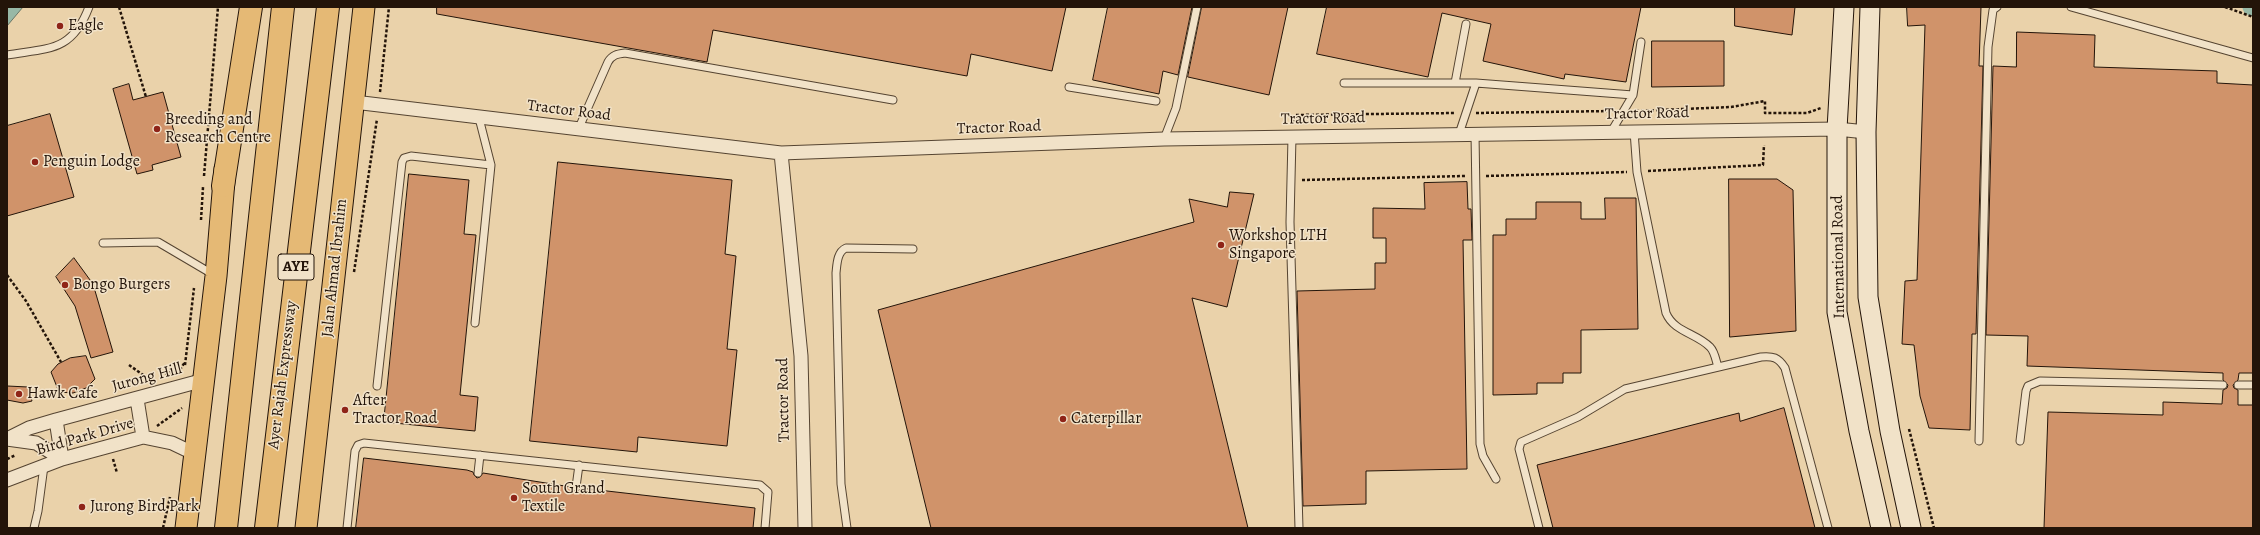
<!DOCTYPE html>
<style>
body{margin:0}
#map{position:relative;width:2260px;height:535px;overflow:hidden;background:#ead2aa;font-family:Alegreya,serif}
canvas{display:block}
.frame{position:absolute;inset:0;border:8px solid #231409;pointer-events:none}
</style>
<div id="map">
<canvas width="2260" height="535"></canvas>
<div class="frame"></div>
</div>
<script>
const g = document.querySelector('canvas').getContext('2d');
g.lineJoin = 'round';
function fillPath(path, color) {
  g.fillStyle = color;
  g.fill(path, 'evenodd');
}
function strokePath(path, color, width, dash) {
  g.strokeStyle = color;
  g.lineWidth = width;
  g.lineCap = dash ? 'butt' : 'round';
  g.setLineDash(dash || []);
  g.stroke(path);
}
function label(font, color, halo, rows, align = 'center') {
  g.font = font + ' Alegreya,serif';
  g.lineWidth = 3;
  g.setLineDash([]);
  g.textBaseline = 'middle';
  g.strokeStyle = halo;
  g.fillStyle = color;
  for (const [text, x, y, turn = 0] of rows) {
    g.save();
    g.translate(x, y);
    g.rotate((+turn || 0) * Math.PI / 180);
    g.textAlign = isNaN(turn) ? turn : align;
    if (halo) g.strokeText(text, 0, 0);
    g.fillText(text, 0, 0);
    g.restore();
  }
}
const water = new Path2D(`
 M7,7h16l-16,19z`);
fillPath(water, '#98b8a6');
strokePath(water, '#697667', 1);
strokePath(new Path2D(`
 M2251,7l2,1`), '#98b8a6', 17);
const building = new Path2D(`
 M437,7h629l-14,64 -81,-17 -4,22 -254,-46 -6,32 -270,-48z
 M1108,7h84l-14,68 -15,-4 -4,23 -66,-14z
 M1202,7h86l-19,88 -81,-18z
 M1327,7h314l-15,75 -61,-8 -1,5 -81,-18 8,-37 -49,-11 -14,64 -111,-23z
 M1735,7h60l-3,28 -57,-9z
 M1907,7h74l-2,59h4l-7,268h-4l-2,96 -41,-2 -9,-32 -6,-51 -12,-1 3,-63 12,-1 8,-255 -17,1z
 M2017,32l78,3 -1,32 123,4v12l36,2v288h-14l-1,7 -5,5 1,3 4,2v15h15v123h-209l4,-116 115,3v-13l59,2 1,-14 4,-2 1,-3 -5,-5v-7l-196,-7 1,-30 -42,-1 7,-269 23,1z
 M1652,41h72v45l-72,1z
 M129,84l4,16 30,-8 18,65 -29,8 1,5 -16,4 -24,-85z
 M50,114l24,83 -67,19v-90z
 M558,162l174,18 -7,74 11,2 -9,93 10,1 -10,96 -89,-9 -1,15 -107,-11z
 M409,174l60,6 -5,54 12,1 -16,160 18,2 -3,34 -91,-9z
 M1729,179h48l16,11 3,141 -66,6z
 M1467,182l1,27h3l1,31h-9l4,229 -101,2v33l-63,2 -6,-215 78,-2v-26h11v-25h-13v-30l52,1 -1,-26z
 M1230,192l24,2 -27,113 -35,-9 56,230h-317l-53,-218 316,-88 -5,-23 38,8z
 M1605,198h31l2,131 -57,1v43h-18v10h-26v11l-44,1v-160h13v-16h30v-17h45v17h24z
 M74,258l19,26 20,68 -22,6 -16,-52 -19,-29z
 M86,356l9,23 -9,9 -13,5 -14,-1 -8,-20 7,-8 12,-6z
 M7,386l21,1 4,14 -9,2 -16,-3z
 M1784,408l31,120h-262l-16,-63 202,-52 1,8z
 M364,458l103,12 6,2 1,3 3,3 3,-1 3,-4 88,14 5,5 5,-4 174,20 -2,20h-397z`);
fillPath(building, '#d0936a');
strokePath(building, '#231409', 1);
const lane = new Path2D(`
 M2071,7l182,51
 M7,55c42,-7 65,-3 82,-48
 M1344,83h132l157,12
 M1455,83l11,-59
 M1069,87l87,14
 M578,130l30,-68c4,-7 9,-8 17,-9l268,47
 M1634,131l3,41 29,141c8,19 30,20 44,34 5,5 6,14 8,20
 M1611,132l22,-37 8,-53
 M1459,134l17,-51
 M1475,134l5,310 3,12 13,23
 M1292,137l-2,85 9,306
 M1164,139l12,-31 21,-101
 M103,243l55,-1 56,33
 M475,323l16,-158 -12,-47
 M2238,385h15
 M377,386l25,-224 2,-4 7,-2 80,9
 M1979,441l9,-394 5,-37 4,-3
 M2020,441l6,-50 2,-5 12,-5 183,4
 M478,473l2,-18
 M576,487l3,-22
 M34,528l4,-17 6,-45
 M347,528l8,-77 3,-6 6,-2 396,42 8,7 -3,36
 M847,528l-6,-44 -5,-211c1,-9 1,-21 10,-25l67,1
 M1539,528l-20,-79 2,-7 57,-25 47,-28 136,-32c12,-1 17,0 24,11l43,160`);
const street = new Path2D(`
 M354,102l427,51 383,-14 673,-10 29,3
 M781,153l20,203 4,172
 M137,399l6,38
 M56,420l6,39
 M7,439l22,-11 27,-8 148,-40
 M7,439l29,4 26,16
 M7,480l55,-21 81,-22 29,6 23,11`);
const secondary = new Path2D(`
 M1844,7l-7,122v183l22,119 22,97
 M1870,7l-4,125 2,165 22,134 21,97`);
const primary = new Path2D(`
 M186,528l30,-252 9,-107
 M306,528l58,-521`);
const highway = new Path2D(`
 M223,186l28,-179
 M226,528l57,-521
 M266,528l62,-521`);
strokePath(lane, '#554431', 9);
strokePath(street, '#554431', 15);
strokePath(secondary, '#231409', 21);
strokePath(primary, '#231409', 23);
strokePath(highway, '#231409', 24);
strokePath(new Path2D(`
 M119,7l27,90
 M2225,7l28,10
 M380,92l9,-85
 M1636,111l95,-4 34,-6v12h42l14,-5
 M1476,113l135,-2
 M1293,123l1,-8 161,-2
 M1648,171l115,-6 1,-20
 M204,176l14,-169
 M1486,176l141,-4
 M1302,180l163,-4
 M201,220l2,-33
 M354,272l23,-153
 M7,275l19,26 35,61
 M129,365l17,12 6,1
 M185,365l9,-77
 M165,374l16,-6 4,-6
 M157,426l25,-18
 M1909,429l25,99
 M7,459l9,-4
 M113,459l4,14
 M163,528l7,-31`), '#231409', 2.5, [3, 2]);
strokePath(lane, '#f1e2c8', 7);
strokePath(street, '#f1e2c8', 13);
strokePath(secondary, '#f1e2c8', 19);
strokePath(primary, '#e5b975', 21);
strokePath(highway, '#e5b975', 22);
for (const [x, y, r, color] of [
 [60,26,4,"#8f2418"],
 [157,129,4,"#8f2418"],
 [35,162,4,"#8f2418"],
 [1221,245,4,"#8f2418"],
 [65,285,4,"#8f2418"],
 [19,394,4,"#8f2418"],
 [345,410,4,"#8f2418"],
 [1063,419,4,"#8f2418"],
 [514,498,4,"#8f2418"],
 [82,507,4,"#8f2418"]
]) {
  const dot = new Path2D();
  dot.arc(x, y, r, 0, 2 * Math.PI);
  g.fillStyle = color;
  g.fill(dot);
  strokePath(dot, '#f1e2c8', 1.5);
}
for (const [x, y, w] of [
 [296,267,36]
]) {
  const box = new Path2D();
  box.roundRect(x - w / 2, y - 13, w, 26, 3);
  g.fillStyle = '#f1e2c8';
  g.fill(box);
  strokePath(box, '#231409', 1);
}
label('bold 15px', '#231409', null, [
 ["AYE",296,267]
]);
label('16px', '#231409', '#f1e2c8', [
 ["Eagle",68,26],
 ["Breeding and",165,120],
 ["Research Centre",165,138],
 ["Penguin Lodge",43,162],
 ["Workshop LTH",1229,236],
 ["Singapore",1229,254],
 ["Bongo Burgers",73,285],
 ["Hawk Cafe",27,394],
 ["After",353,401],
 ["Tractor Road",353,419],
 ["Caterpillar",1071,419],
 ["South Grand",522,489],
 ["Textile",522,507],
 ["Jurong Bird Park",90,507]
], 'left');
label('16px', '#231409', '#f1e2c8', [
 ["Tractor Road",569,111,7],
 ["Tractor Road",1647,114,-1],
 ["Tractor Road",1323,119,-1],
 ["Tractor Road",999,128,-2],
 ["International Road",1839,257,-91],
 ["Jalan Ahmad Ibrahim",335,268,-84],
 ["Ayer Rajah Expressway",283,375,-83],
 ["Jurong Hill",147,378,-15],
 ["Tractor Road",784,400,-91],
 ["Bird Park Drive",85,437,-16]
]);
</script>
